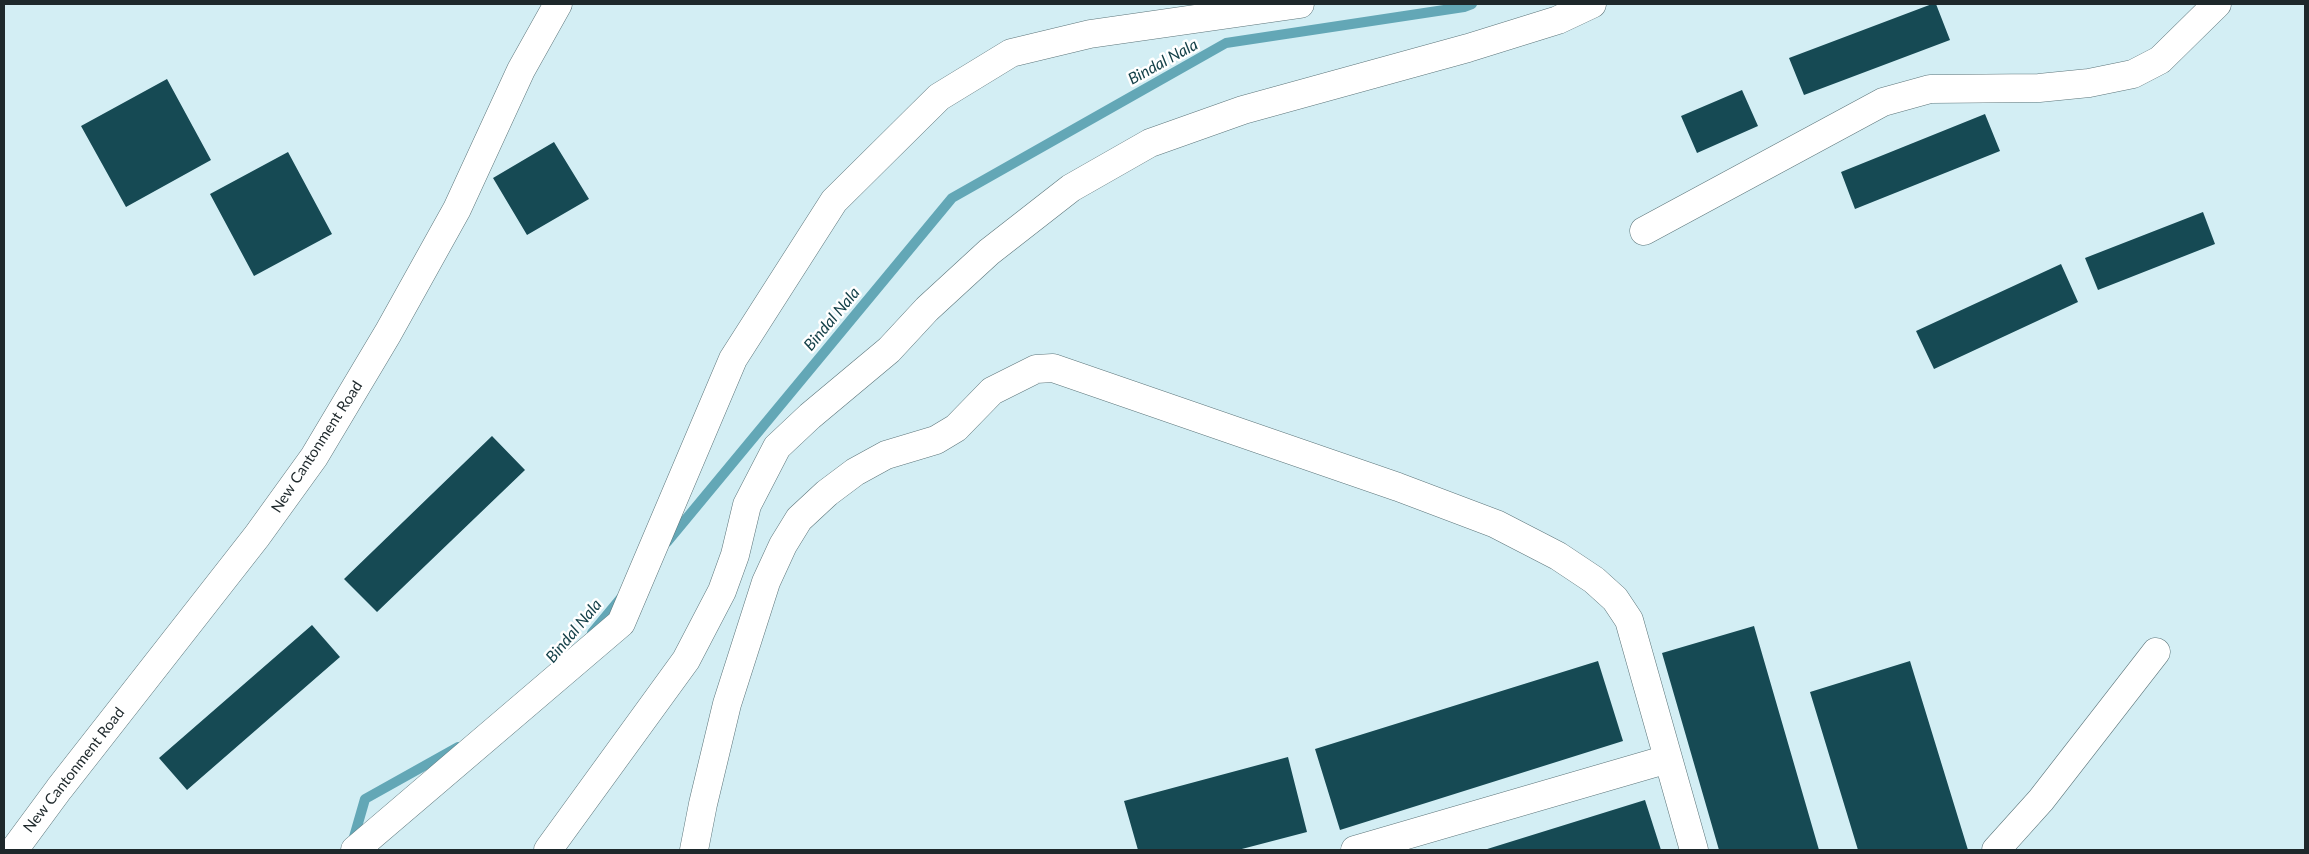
<!DOCTYPE html>
<style>
body{margin:0}
#map{position:relative;width:2309px;height:854px;overflow:hidden;background:#d3eef4;font-family:Lato,sans-serif}
canvas{display:block}
.frame{position:absolute;inset:0;border:5px solid #1e282b;pointer-events:none}
</style>
<div id="map">
<canvas width="2309" height="854"></canvas>
<div class="frame"></div>
</div>
<script>
const g = document.querySelector('canvas').getContext('2d');
g.lineJoin = 'round';
function strokePath(path, color, width, dash) {
  g.strokeStyle = color;
  g.lineWidth = width;
  g.lineCap = dash ? 'butt' : 'round';
  g.setLineDash(dash || []);
  g.stroke(path);
}
function fillPath(path, color) {
  g.fillStyle = color;
  g.fill(path, 'evenodd');
}
function label(font, color, halo, rows, align = 'center') {
  g.font = font + ' Lato,sans-serif';
  g.lineWidth = 5;
  g.setLineDash([]);
  g.textBaseline = 'middle';
  g.strokeStyle = halo;
  g.fillStyle = color;
  for (const [text, x, y, turn = 0] of rows) {
    g.save();
    g.translate(x, y);
    g.rotate((+turn || 0) * Math.PI / 180);
    g.textAlign = isNaN(turn) ? turn : align;
    if (halo) g.strokeText(text, 0, 0);
    g.fillText(text, 0, 0);
    g.restore();
  }
}
strokePath(new Path2D(`
 M667,542l285,-344 274,-155 238,-36 8,-3
 M592,633l29,-35
 M352,844l13,-45 93,-52`), '#63a7b6', 10);
fillPath(new Path2D(`
 M1932,4h4l14,36 -146,55 -15,-37z
 M167,79l44,81 -85,47 -45,-81z
 M1742,90l16,36 -61,27 -16,-37z
 M1985,114l15,37 -145,58 -14,-37z
 M554,142l35,57 -62,36 -34,-57z
 M288,152l44,82 -78,42 -44,-82z
 M2203,212l12,32 -117,46 -13,-32z
 M2061,264l17,38 -144,67 -18,-38z
 M492,436l33,34 -148,142 -33,-33z
 M312,625l28,32 -153,133 -28,-32z
 M1754,626l65,224h-100l-57,-197z
 M1598,661l25,80 -283,89 -25,-81z
 M1910,661l58,189h-110l-48,-158z
 M1288,757l19,75 -69,18h-100l-14,-49z
 M1645,800l16,50h-177z`), '#164a54');
const minor = new Path2D(`
 M1644,231l239,-129 47,-13 109,-1 50,-5 44,-9 27,-14 57,-56
 M14,850l45,-61 198,-253 57,-79 74,-124 69,-124 64,-139 37,-66
 M355,850l266,-227 112,-264 101,-158 105,-104 72,-44 79,-19 210,-30
 M548,850l138,-190 36,-69 13,-36 12,-50 30,-58 33,-31 79,-66 38,-41 62,-57 82,-64 79,-45 93,-33 225,-62 90,-28 34,-16
 M694,850l9,-46 24,-100 39,-122 17,-37 16,-26 28,-26 28,-21 31,-17 50,-15 20,-12 36,-37 44,-22 17,-1 345,119 98,37 62,32 36,24 21,19 14,21 65,230
 M1355,850l313,-91
 M1996,850l45,-50 115,-148`);
strokePath(minor, '#5c757a', 29);
strokePath(minor, '#fff', 28);
label('15px', '#1e282b', '#fff', [
 ["New Cantonment Road",317,447,-57],
 ["New Cantonment Road",74,770,-52]
]);
label('italic 16px', '#154149', '#fff', [
 ["Bindal Nala",1163,62,-29],
 ["Bindal Nala",832,319,-50],
 ["Bindal Nala",574,631,-50]
]);
</script>
